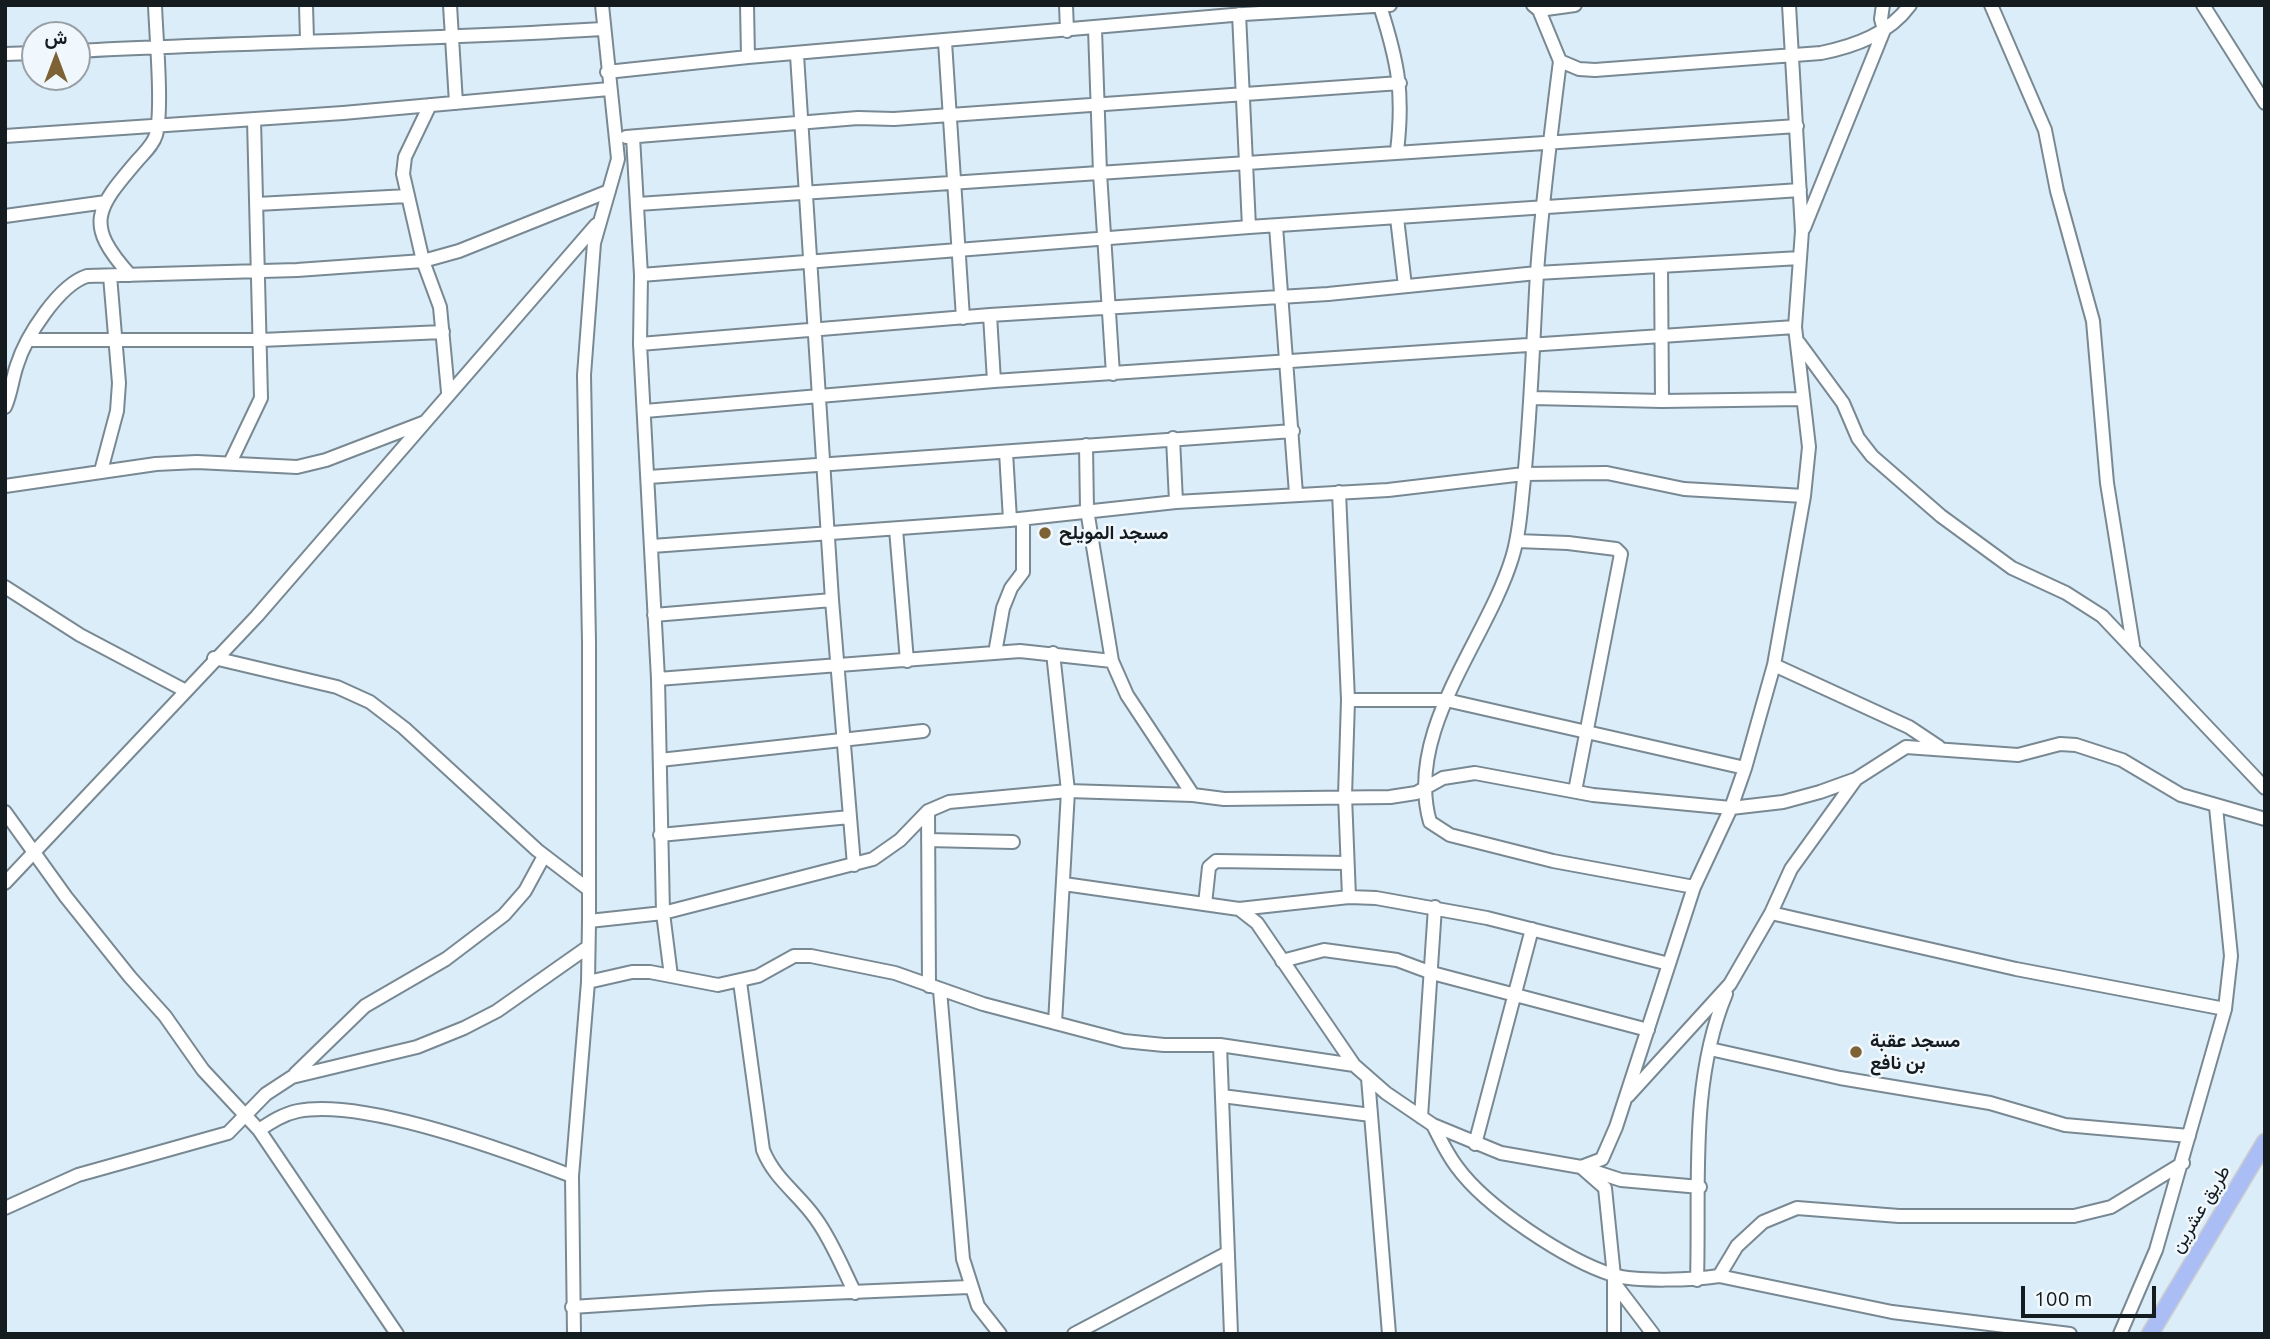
<!DOCTYPE html>
<meta charset="utf-8">
<style>
body{margin:0}
#map{position:relative;width:2270px;height:1339px;overflow:hidden;background:#dbedf9;font-family:Ubuntu,Vazirmatn,sans-serif}
canvas{display:block}
.frame{position:absolute;inset:0;border:7px solid #151c20;pointer-events:none}
.north{position:absolute;left:21px;top:21px;width:70px;height:70px;box-sizing:border-box;background:#f1f8fd;border:2px solid #99a0a5;border-radius:50%;rotate:0deg;font-size:19px;font-weight:700;line-height:28px;text-align:center;color:#151c20}
.north::after{content:'';display:block;margin:auto;width:24px;height:32px;background:#7c6234;clip-path:polygon(50% 0,100% 100%,50% 72%,0 100%)}
.scale{position:absolute;left:2021px;top:1286px;width:135px;height:32px;box-sizing:border-box;border:4px solid #151c20;border-top:0;padding-left:9px;font-size:21px;line-height:24px;white-space:nowrap;color:#151c20;-webkit-text-stroke:5px #f1f8fd;paint-order:stroke}
</style>
<div id="map">
<canvas width="2270" height="1339"></canvas>
<div class="frame"></div>
<div class="north">ش</div>
<div class="scale">100 m</div>
</div>
<script>
const g = document.querySelector('canvas').getContext('2d');
g.lineJoin = 'round';
function strokePath(path, color, width, dash) {
  g.strokeStyle = color;
  g.lineWidth = width;
  g.lineCap = dash ? 'butt' : 'round';
  g.setLineDash(dash || []);
  g.stroke(path);
}
function label(font, color, halo, rows, align = 'center') {
  g.font = font + ' Ubuntu,Vazirmatn,sans-serif';
  g.lineWidth = 5;
  g.setLineDash([]);
  g.textBaseline = 'middle';
  g.strokeStyle = halo;
  g.fillStyle = color;
  for (const [text, x, y, turn = 0] of rows) {
    g.save();
    g.translate(x, y);
    g.rotate((+turn || 0) * Math.PI / 180);
    g.textAlign = isNaN(turn) ? turn : align;
    if (halo) g.strokeText(text, 0, 0);
    g.fillText(text, 0, 0);
    g.restore();
  }
}
const minor = new Path2D(`
 M306,5l1,35
 M450,5l6,98
 M747,5l1,52
 M1066,5l1,26
 M1533,5l6,5 21,51 19,8 16,1 226,-17c34,-7 68,-19 89,-48
 M1991,5l54,125 12,61 36,130 14,162 26,162
 M2203,5l62,98
 M1380,6c18,56 24,87 17,145
 M1539,10l36,-5
 M1239,14l10,213
 M1095,29l5,144 13,201
 M945,42l18,276
 M77,51c175,-9 350,-11 525,-22
 M5,54l30,-1
 M797,55l35,545 22,265
 M1560,61c-9,71 -18,141 -23,212 -4,69 -6,137 -13,206 -3,26 -4,54 -12,79 -25,82 -108,173 -82,264l20,13 103,26 141,26
 M607,72l141,-15 496,-43 146,-9
 M430,105l-25,52 -2,17 20,87 17,46 8,85
 M5,136l338,-23 266,-24
 M626,137l232,-19 36,1 506,-36
 M633,137l8,138 -1,69 18,335 5,234 8,63
 M257,204l151,-8
 M638,204l1159,-78
 M5,216l101,-14
 M1397,218l8,68
 M1276,226l20,268
 M1804,228l80,-198 -3,-11 2,-14
 M1661,266l1,135
 M130,275c-46,-51 -34,-66 7,-114 7,-8 16,-16 19,-26 7,-25 0,-100 -1,-130
 M641,275l608,-48 551,-37
 M990,315l4,66
 M29,340h232l182,-8
 M1799,343l44,60 15,35 14,18 69,60 71,52 54,25 36,23 163,172
 M640,344l350,-29 338,-21 209,-21 263,-15
 M1533,398l129,3 141,-2
 M5,407c6,-13 7,-28 12,-42 9,-29 42,-80 70,-89l210,-6 126,-9 36,-10 150,-60
 M645,411l349,-30 801,-54
 M1173,438l3,64
 M1086,445l1,65 25,151 15,34 66,100
 M1006,452l4,68
 M230,463l31,-65 -7,-278
 M101,471l16,-60 2,-28 -9,-107
 M649,477l644,-46
 M5,486l151,-22 41,-2 100,5 29,-7 99,-38
 M1339,492l9,208 -3,96 4,101
 M896,529l11,132
 M1517,541l51,2 48,6 5,5 -46,237
 M652,546l358,-26 166,-18 212,-12 136,-16 83,-1 77,16 120,7
 M5,587l75,48 106,56
 M654,615l178,-15
 M995,653l8,-45 8,-20 12,-16v-53
 M1053,653l15,138 -13,232
 M214,658l123,29 33,15 34,26 133,122 51,39
 M1774,665l135,62 30,20
 M658,679l362,-28 92,10
 M1348,700h98l299,68
 M660,760l263,-29
 M928,811l1,175
 M5,812l61,85 64,80 35,39 38,54 56,60 138,204
 M660,835l190,-18
 M928,840l85,2
 M5,883l252,-267 339,-391
 M1064,884l175,25 110,-12 27,1 111,20 182,46
 M1205,904l4,-37 7,-6 131,2
 M1239,909l18,14 97,142 32,28 47,32 68,28 80,14 40,13 79,7
 M1771,913l245,56 209,40
 M589,921l74,-8 210,-54 27,-19 28,-29 21,-9 119,-11 125,4 31,4 166,-2 26,-4 27,-15 32,-5 118,22 138,13 52,-6 37,-10 36,-13 50,-32 112,8 42,-11 16,1 46,15 59,35 84,24
 M1282,961l42,-11 73,10 35,13 216,57
 M588,982l44,-10h18l68,13 40,-9 36,-20h17l84,17 88,31 141,37 40,4h56l134,20
 M740,982l23,168c12,30 36,44 53,69 16,22 27,50 39,74
 M940,990l23,269 15,47 22,28
 M1220,1045l11,289
 M1710,1049l130,29 150,25 75,22 124,11
 M295,1074l70,-68 81,-47 58,-44 21,-24 19,-35
 M1368,1078l21,256
 M1222,1096l149,19
 M1628,1096l102,-112 41,-71 20,-44 65,-90
 M1421,1117l14,-210
 M1433,1125c7,14 14,29 24,42 29,40 109,93 156,108 24,7 81,5 106,1l18,-30 26,-24 34,-14 102,8h175l37,-9 72,-44
 M259,1130c12,-8 24,-16 39,-19 66,-13 209,40 274,65
 M1475,1144l57,-215
 M5,1208l73,-33 150,-42 38,-39 26,-17 125,-30 47,-19 33,-17 91,-64
 M1719,1276l173,36 178,22
 M1697,1280c3,-96 -8,-197 29,-286
 M1615,1284l38,50
 M572,1307l138,-9 259,-11
 M574,1334l-2,-158 16,-194 1,-61v-279l-5,-267 10,-132 24,-84 -16,-154
 M1074,1334l153,-81
 M1614,1334v-58l-9,-88 -24,-21 21,-8 14,-32 78,-240 37,-79 14,-40 29,-103 30,-169 5,-49 -14,-120 7,-96 -13,-226
 M2120,1334l36,-84 69,-241 6,-53 -15,-149`);
const major = new Path2D(`
 M2150,1334l115,-192`);
strokePath(minor, '#798993', 16);
strokePath(major, '#cccdce', 19);
strokePath(minor, '#fff', 12);
strokePath(major, '#abbdf5', 16);
for (const [x, y, r, color] of [
 [1045,533,7,"#7c6234"],
 [1856,1052,7,"#7c6234"]
]) {
  const dot = new Path2D();
  dot.arc(x, y, r, 0, 2 * Math.PI);
  g.fillStyle = color;
  g.fill(dot);
  strokePath(dot, '#f1f8fd', 2.5);
}
label('bold 19px', '#151c20', '#f1f8fd', [
 ["مسجد المويلح",1059,533],
 ["مسجد عقبة",1870,1041],
 ["بن نافع",1870,1063]
], 'left');
label('19px', '#151c20', '#f1f8fd', [
 ["طريق عشرين",2200,1209,-59]
]);
</script>
